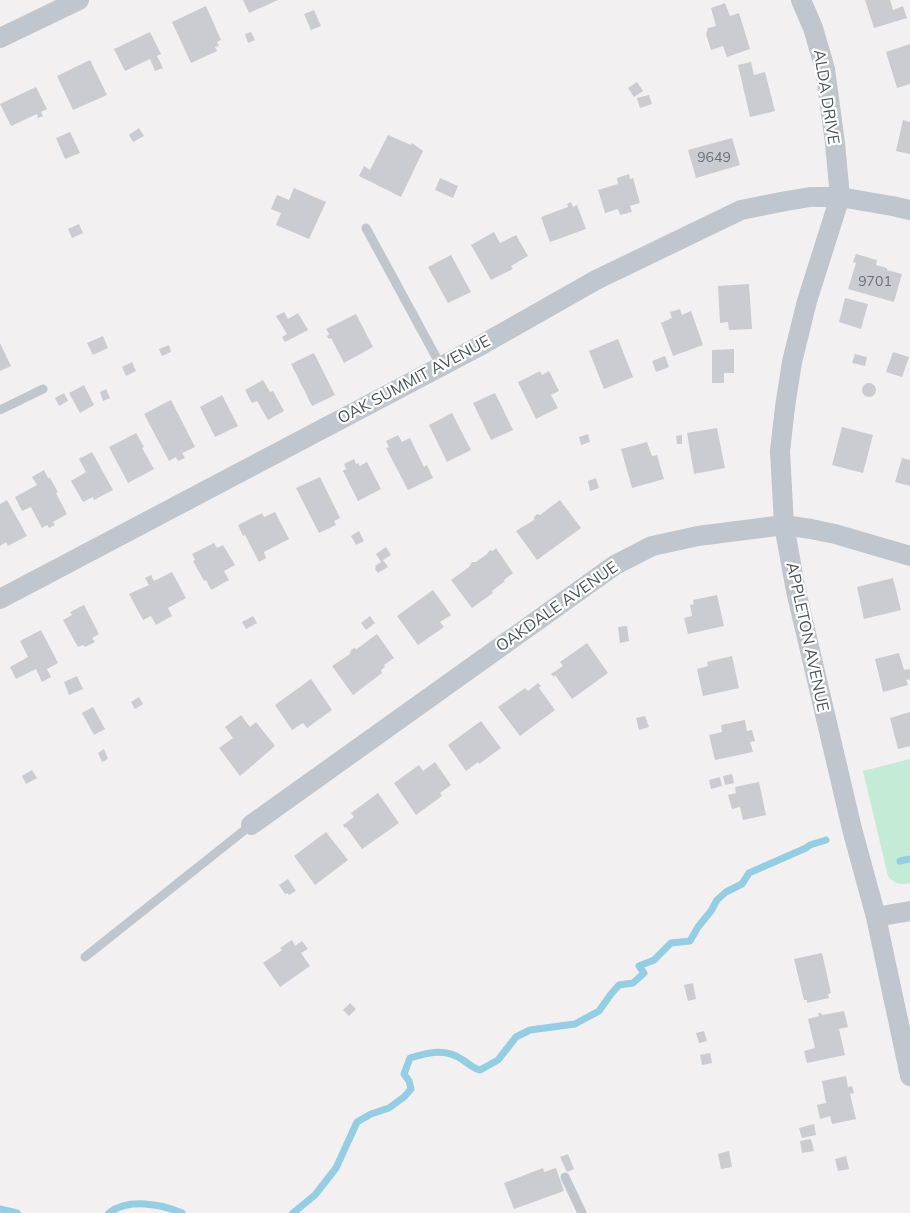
<!DOCTYPE html>
<style>
body{margin:0}
canvas{display:block;background:#f2f0f0}
</style>
<canvas width="910" height="1213"></canvas>
<script>
const g = document.querySelector('canvas').getContext('2d');
g.lineJoin = 'round';
function fillPath(path, color) {
  g.fillStyle = color;
  g.fill(path, 'evenodd');
}
function strokePath(path, color, width, dash) {
  g.strokeStyle = color;
  g.lineWidth = width;
  g.lineCap = dash ? 'butt' : 'round';
  g.setLineDash(dash || []);
  g.stroke(path);
}
function label(font, color, halo, rows, align = 'center') {
  g.font = font + ' Mulish,sans-serif';
  g.lineWidth = 4.5;
  g.setLineDash([]);
  g.textBaseline = 'middle';
  g.strokeStyle = halo;
  g.fillStyle = color;
  for (const [text, x, y, turn = 0] of rows) {
    g.save();
    g.translate(x, y);
    g.rotate((+turn || 0) * Math.PI / 180);
    g.textAlign = isNaN(turn) ? turn : align;
    if (halo) g.strokeText(text, 0, 0);
    g.fillText(text, 0, 0);
    g.restore();
  }
}
fillPath(new Path2D(`
 M910,759v124c-10,2 -16,1 -22,-7l-25,-105z`), '#c4ebd5');
strokePath(new Path2D(`
 M900,861l10,-2
 M0,1209l17,4
 M109,1213c19,-15 52,-9 73,0
 M293,1213l22,-18 21,-27 21,-46 14,-8 18,-6 15,-11 7,-8 -2,-8 -5,-7 6,-16c19,-6 36,-10 53,2 6,4 10,8 17,10l18,-10 18,-23 14,-7 45,-6 24,-13 12,-17 8,-9 14,-2 11,-10 -5,-7 15,-6 17,-17 19,-2 8,-14 13,-16 6,-11 9,-8 16,-8 7,-11 57,-25 4,-3 16,-5`), '#95cde3', 7);
fillPath(new Path2D(`
 M243,0h35l-29,13z
 M865,0h25l3,10 10,-4 4,12 -33,10z
 M725,3l5,13 9,-3 11,36 -23,8 -4,-11 -12,4 -5,-16 2,-6 8,-2 -5,-18z
 M206,6l15,34 -4,2 2,4 -4,1 2,4 -26,12 -19,-41z
 M314,10l7,16 -10,4 -7,-16z
 M150,32l11,22 -4,2 6,12 -8,3 -5,-12 -25,12 -11,-22z
 M251,32l4,8 -7,3 -3,-9z
 M910,44v40l-13,4 -11,-36z
 M90,60l17,35 -34,15 -16,-34z
 M751,62l3,13 11,-3 10,39 -25,6 -12,-52z
 M637,82l6,9 -9,6 -6,-9z
 M36,87l11,22 -6,3 2,4 -5,2 -1,-4 -26,12 -11,-22z
 M649,95l3,9 -12,4 -3,-10z
 M903,120l7,2v32l-14,-3z
 M139,128l5,8 -11,6 -4,-7z
 M70,132l10,21 -15,6 -9,-21z
 M388,135l23,10 1,-2 11,8 -22,46 -42,-21 5,-10 6,4z
 M732,138l8,27 -44,13 -8,-28z
 M629,174l1,5 3,-1 7,25 -10,3 2,6 -12,3 -2,-6 -13,4 -7,-23 20,-6 -1,-6z
 M440,178l18,8 -5,12 -18,-8z
 M294,188l32,14 -17,37 -33,-14 5,-12 -10,-4 6,-14 12,5z
 M571,202l2,5 4,-2 9,24 -36,13 -9,-25 27,-10 -1,-3z
 M79,224l4,9 -11,5 -4,-9z
 M494,232l6,11 16,-8 12,21 -17,10 2,3 -22,11 -20,-35z
 M856,254l21,6 -1,5 11,3v2l15,4 -8,28 -46,-13 8,-26 -3,-1z
 M451,255l20,37 -23,11 -20,-36z
 M749,284l3,45 -23,1 -1,-8 -8,1 -2,-37z
 M845,298l23,6 -7,25 -22,-7z
 M680,309l2,6 9,-4 12,34 -30,11 -12,-33 11,-5 -2,-6z
 M284,312l4,7 10,-6 10,17 -23,12 -3,-5 5,-3 -11,-18z
 M356,314l17,33 -29,16 -13,-25 -2,1 -2,-3 2,-2 -3,-5z
 M103,336l5,12 -15,7 -6,-12z
 M618,339l15,38 -29,12 -15,-38z
 M0,343l11,23 -11,5z
 M169,345l2,7 -9,4 -3,-7z
 M734,349v24h-10v10h-12v-33z
 M893,352l16,5 -7,20 -16,-5z
 M314,353l21,42 -23,11 -21,-42z
 M855,354l12,3 -2,9 -13,-3z
 M665,356l4,11 -13,5 -4,-11z
 M132,362l4,9 -10,5 -4,-9z
 M540,371l2,4 7,-4 10,20 -8,4 7,13 -22,11 -18,-37z
 M263,380l7,12 3,-1 11,20 -16,9 -11,-19 -5,2 -7,-13z
 M862 390a7 7 0 1 1 14 0a7 7 0 1 1-14 0Z
 M84,385l10,20 -14,8 -11,-20z
 M106,389l4,9 -7,3 -3,-9z
 M64,393l4,8 -9,5 -4,-8z
 M495,393l18,37 -22,10 -18,-37z
 M222,395l16,31 -23,11 -15,-30z
 M171,400l24,47 -13,6 3,5 -7,3 -2,-4 -7,4 -25,-47z
 M452,413l19,37 -24,12 -18,-37z
 M842,427l31,8 -10,38 -31,-8z
 M717,428l8,40 -31,6 -7,-41z
 M136,433l8,14 -2,1 12,21 -26,14 -19,-36z
 M588,434l2,8 -9,3 -2,-8z
 M398,435l4,7 8,-4 14,29 3,-2 6,13 -25,12 -22,-42 3,-1 -3,-6z
 M682,435v9h-5l-1,-8z
 M647,442l5,14 5,-1 7,24 -32,9 -11,-39z
 M92,452l21,38 -19,10 -1,-3 -10,5 -12,-21 15,-9 -7,-13z
 M902,458l8,2v26l-15,-4z
 M354,459l2,5 2,-1 2,3 7,-4 14,27 -23,12 -15,-30 3,-2 -2,-5z
 M44,470l4,8h2l8,14 -2,1 11,21 -14,8 2,3 -6,3 -2,-3 -5,3 -11,-21 -9,4 -7,-14 22,-12 -5,-8z
 M320,477l20,41 -6,3 2,4 -17,8 -23,-45z
 M596,478l3,10 -9,3 -2,-10z
 M7,500l20,36 -19,10 -2,-4 -6,4v-42z
 M560,500l21,28 -44,32 -21,-29 18,-11v-3l3,-3 3,1z
 M275,512l14,27 -25,13 2,6 -7,4 -14,-27 -2,1 -5,-11 24,-12 2,4z
 M359,531l5,10 -8,4 -5,-9z
 M214,543l3,5 6,-3 12,20 -11,6 5,9 -18,10 -5,-10 -2,1 -11,-20 2,-1 -3,-6z
 M386,547l5,8 -8,5 5,7 -10,6 -3,-4 1,-1 -1,-2 6,-4 -5,-8z
 M496,548l17,25 -9,7 1,1 -13,10 1,2 -21,15 -21,-28 18,-13 3,-5h4l11,-8 3,-4 3,1z
 M172,572l14,26 -18,10 4,8 -16,9 -5,-9 -8,4 -14,-26 20,-9 -4,-7 6,-3 3,6z
 M893,578l8,32 -37,9 -7,-32z
 M433,590l18,25 -11,7 4,5 -26,18 -21,-29z
 M717,595l7,31 -36,8 -4,-16 8,-2 -2,-11 4,-1 -1,-4z
 M84,605l15,29 -7,4 3,4 -10,5 -2,-2 -5,2 -15,-27 9,-5 -2,-3z
 M253,616l4,7 -11,6 -4,-7z
 M370,616l5,7 -9,7 -5,-7z
 M627,626l2,15 -9,2 -2,-16z
 M41,630l17,33 -11,6 4,8 -9,5 -6,-13 -20,10 -6,-12 18,-10 -8,-16z
 M377,634l17,24 -10,7 1,2 -4,3 1,3 -29,22 -21,-29 18,-12 1,-4 3,-2 3,1z
 M587,643l21,30 -36,26 -17,-24 -1,2 -3,-3 12,-8 -3,-4z
 M899,653l5,17 6,-1v10l-4,1 2,5 -25,7 -8,-33z
 M732,656l7,32 -36,8 -6,-27 11,-3 -1,-4z
 M77,676l6,13 -14,6 -5,-13z
 M311,679l21,31 -25,18 -4,-5 -11,7 -17,-25z
 M538,683l3,3 -2,2 16,22 -35,26 -22,-29 27,-19 3,3z
 M139,697l4,7 -8,5 -4,-7z
 M93,707l12,22 -11,6 -12,-22z
 M910,712v34l-12,3 -8,-31z
 M241,715l9,12 6,-5 19,24 -35,30 -21,-28 14,-10 -8,-11z
 M645,716l4,11 -10,3 -3,-12z
 M745,720l2,11 5,-1 3,11 -5,1 3,10 -38,8 -6,-25 13,-3 -1,-7z
 M481,721l20,27 -22,16 -1,-2 -12,9 -18,-26z
 M104,749l4,10 -6,3 -4,-9z
 M435,762l16,23 -11,8 2,3 -26,19 -22,-32 25,-18 4,6z
 M32,770l5,8 -11,6 -4,-8z
 M732,774l2,9 -9,2 -2,-9z
 M720,777l2,9 -11,3 -2,-9z
 M759,782l7,33 -23,5 -3,-13 -8,2 -4,-14 8,-2 -1,-6z
 M378,793l21,30 -37,26 -16,-22 -1,1 -2,-3 11,-8 -3,-4z
 M326,832l22,28 -33,25 -21,-29z
 M288,879l8,12 -7,4 -2,-2 -2,1 -6,-9z
 M292,940l3,6 7,-5 6,8 -7,4 9,13 -30,21 -17,-24 19,-13 -2,-2z
 M822,953l9,40 -3,1 1,4 -22,5v-3h-3l-10,-41z
 M693,983l3,16 -8,2 -4,-16z
 M350,1003l6,6 -7,7 -6,-6z
 M844,1011l4,16 -9,2 6,26 -38,8 -3,-12 11,-3 -7,-29 11,-3 -1,-3h3l1,2z
 M704,1031l3,10 -8,2 -3,-10z
 M710,1053l2,10 -10,2 -2,-10z
 M846,1076l2,11 4,-1 2,7 -4,1 6,25 -24,5 -2,-8 -10,3 -3,-14 9,-2 -4,-22z
 M814,1124l2,11 -14,3 -3,-10z
 M811,1139l3,12 -12,2 -2,-12z
 M729,1151l3,16 -11,2 -3,-15z
 M568,1154l6,15 -7,3 -7,-15z
 M846,1156l3,13 -11,2 -3,-12z
 M543,1168l1,4 12,-4 8,23 -50,18 -10,-26z`), '#cbccd2');
strokePath(new Path2D(`
 M366,228l75,138
 M0,410l43,-21
 M85,957l166,-132
 M565,1177l17,36`), '#c0c6cd', 9);
strokePath(new Path2D(`
 M801,0l12,28 12,41 10,74 5,54 -33,104 -15,61 -7,45 -5,44 4,74 12,66 56,238 24,88 34,159
 M0,38l79,-38
 M0,599l476,-251 120,-68 145,-70 40,-8 29,-5h30l52,9 18,4
 M251,825l364,-260 37,-19 46,-10 86,-11 27,4 24,5 75,22
 M876,917l34,-6`), '#c0c6cd', 20);
label('14px', '#6a7079', null, [
 ["9649",714,158],
 ["9701",875,282]
]);
label('16px', '#4a525b', '#fff', [
 ["ALDA DRIVE",826,97,81],
 ["OAK SUMMIT AVENUE",414,380,-28],
 ["OAKDALE AVENUE",557,607,-35],
 ["APPLETON AVENUE",807,637,78]
]);
</script>
